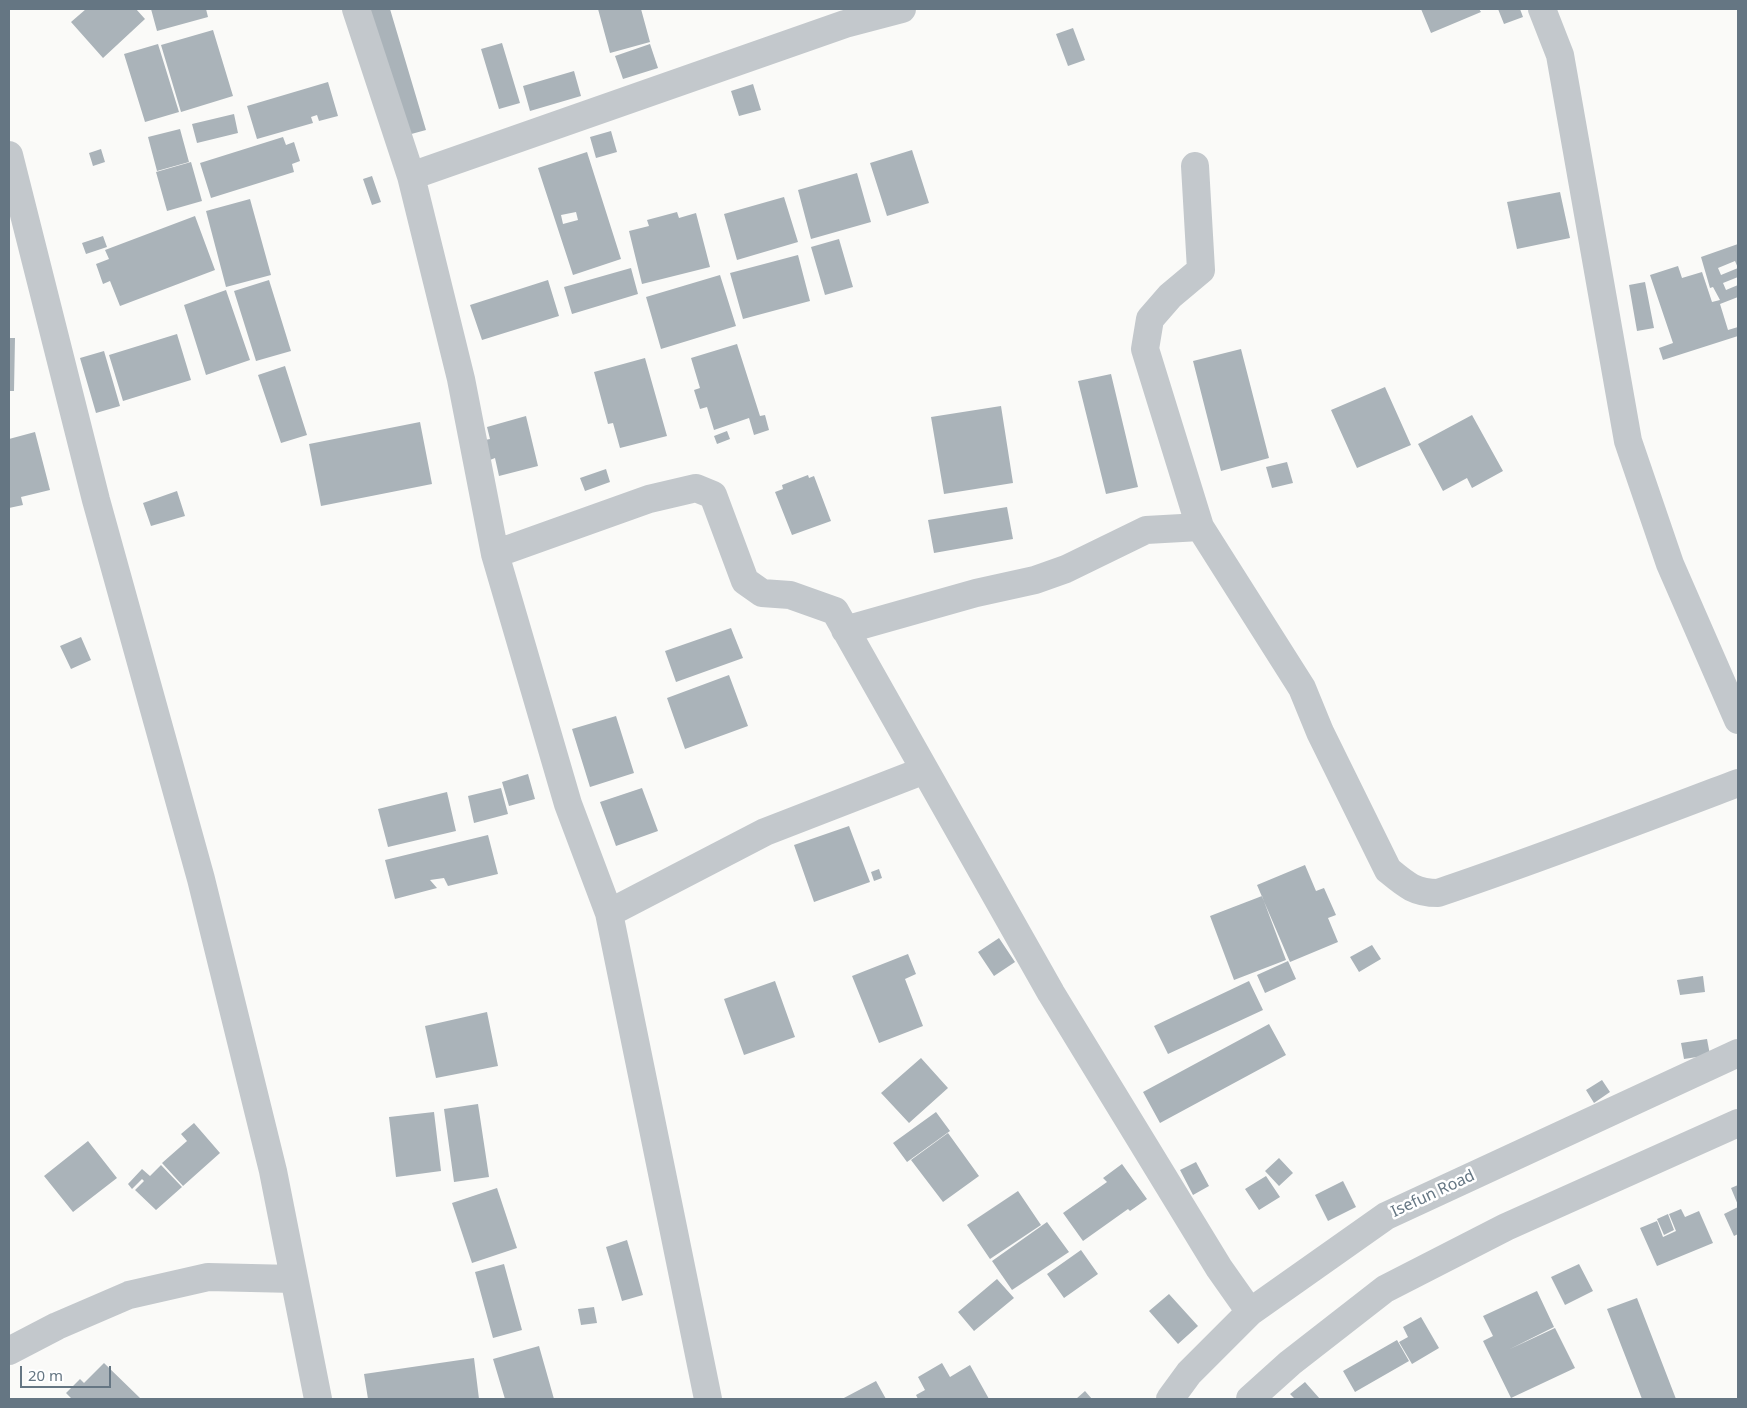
<!DOCTYPE html>
<style>
body{margin:0}
#map{position:relative;width:1747px;height:1408px;overflow:hidden;background:#fafaf8;font-family:"Noto Sans",sans-serif}
canvas{display:block}
.frame{position:absolute;inset:0;border:10px solid #657683;pointer-events:none}
.scale{position:absolute;left:20px;top:1366px;width:91px;height:22px;box-sizing:border-box;border:2px solid #657683;border-top:0;padding-left:6px;font-size:15px;line-height:18px;white-space:nowrap;color:#657683;-webkit-text-stroke:4px #fff;paint-order:stroke}
</style>
<div id="map">
<canvas width="1747" height="1408"></canvas>
<div class="frame"></div>
<div class="scale">20 m</div>
</div>
<script>
const g = document.querySelector('canvas').getContext('2d');
g.lineJoin = 'round';
function fillPath(path, color) {
  g.fillStyle = color;
  g.fill(path, 'evenodd');
}
function strokePath(path, color, width, dash) {
  g.strokeStyle = color;
  g.lineWidth = width;
  g.lineCap = dash ? 'butt' : 'round';
  g.setLineDash(dash || []);
  g.stroke(path);
}
function label(font, color, halo, rows, align = 'center') {
  g.font = font + ' "Noto Sans",sans-serif';
  g.lineWidth = 5;
  g.setLineDash([]);
  g.textBaseline = 'middle';
  g.strokeStyle = halo;
  g.fillStyle = color;
  for (const [text, x, y, turn = 0] of rows) {
    g.save();
    g.translate(x, y);
    g.rotate((+turn || 0) * Math.PI / 180);
    g.textAlign = isNaN(turn) ? turn : align;
    if (halo) g.strokeText(text, 0, 0);
    g.fillText(text, 0, 0);
    g.restore();
  }
}
fillPath(new Path2D(`
 M86,9h50l9,10 -42,39 -32,-36z
 M151,9h55l2,8 -51,14z
 M369,9h21l36,121 -22,6z
 M598,9h43l9,33 -40,11z
 M1421,9h58l2,3 -50,21z
 M1498,9h22l3,8 -19,7z
 M1073,28l12,32 -17,6 -12,-32z
 M213,30l20,66 -52,16 -20,-67z
 M502,43l18,60 -21,6 -18,-60z
 M158,44l21,68 -34,10 -21,-68z
 M650,44l8,24 -35,11 -8,-23z
 M574,71l7,25 -51,15 -7,-25z
 M328,82l10,34 -19,5 -2,-6 -6,2 2,6 -56,16 -10,-33z
 M753,84l8,26 -22,6 -8,-25z
 M234,114l4,19 -41,10 -5,-19z
 M180,129l9,33 -32,9 -9,-34z
 M611,131l6,21 -21,6 -6,-21z
 M283,137l3,8 8,-3 6,19 -8,3 2,8 -83,26 -11,-35z
 M101,149l4,13 -12,4 -4,-13z
 M912,150l17,53 -42,13 -17,-53z
 M587,152l34,107 -48,16 -35,-107zM576,212l2,8 -15,4 -2,-9z
 M191,162l11,39 -35,10 -11,-39z
 M857,173l14,49 -60,17 -13,-49z
 M372,176l9,26 -9,3 -9,-26z
 M1560,192l10,46 -53,11 -10,-47z
 M784,197l14,45 -61,18 -13,-46z
 M250,199l21,76 -45,12 -20,-76z
 M677,212l2,6 17,-5 14,54 -68,17 -13,-53 20,-5 -2,-6z
 M195,216l20,54 -95,36 -10,-25 -7,3 -7,-20 13,-5 -4,-9z
 M103,236l4,11 -21,7 -4,-11z
 M839,239l14,48 -28,8 -14,-48z
 M1738,244v33l-15,6 3,7 12,-5v12l-18,7 8,26 10,-3v9l-75,24 -4,-12 14,-5 -23,-68 28,-9 4,12 20,-6 10,30 8,-2 -7,-13 -3,1 -9,-31zM1735,261l3,7 -17,7 -3,-7z
 M798,255l12,46 -67,18 -13,-46z
 M631,268l7,26 -66,20 -8,-27z
 M720,275l16,51 -75,23 -15,-52z
 M269,280l22,71 -35,10 -22,-70z
 M548,280l11,36 -77,24 -12,-35z
 M1645,282l9,46 -17,3 -8,-46z
 M226,290l24,70 -44,15 -22,-70z
 M177,334l14,46 -68,21 -14,-46z
 M9,338h6l-1,53h-5z
 M737,344l23,72 5,-1 4,15 -15,5 -5,-17 -35,12 -7,-23 -7,2 -6,-19 6,-2 -9,-30z
 M1241,349l28,109 -48,13 -28,-110z
 M104,351l16,55 -24,7 -16,-55z
 M645,358l22,78 -47,12 -7,-25 -5,1 -14,-52z
 M285,366l22,69 -26,8 -23,-68z
 M1111,374l27,113 -32,7 -28,-113z
 M1385,387l26,58 -54,23 -26,-58z
 M1001,406l12,77 -69,11 -13,-77z
 M1472,415l31,56 -31,17 -5,-10 -24,13 -25,-47z
 M526,416l12,50 -39,10 -4,-18 -5,2 -5,-20 5,-1 -3,-12z
 M420,422l12,62 -111,22 -12,-62z
 M727,431l3,8 -13,5 -3,-8z
 M35,432l15,58 -29,7 2,8 -14,3v-69z
 M1287,462l6,21 -21,5 -6,-21z
 M606,469l4,13 -25,9 -5,-13z
 M808,475l1,3 5,-2 17,45 -39,14 -17,-43 8,-3 -1,-4z
 M177,491l8,25 -34,10 -8,-23z
 M1007,507l6,32 -79,14 -6,-33z
 M731,628l12,30 -67,24 -11,-31z
 M81,637l10,23 -20,9 -11,-23z
 M729,675l19,51 -63,23 -18,-51z
 M616,716l18,57 -44,14 -18,-58z
 M528,774l7,25 -26,7 -7,-24z
 M501,788l7,26 -34,9 -6,-27z
 M642,788l16,43 -42,15 -16,-44z
 M447,792l9,39 -68,16 -10,-38z
 M849,826l21,56 -56,20 -20,-57z
 M488,835l10,39 -50,12 -4,-8 -14,2 7,8 -42,11 -10,-39z
 M1305,865l11,26 8,-3 12,27 -8,3 10,24 -48,20 -33,-77z
 M879,869l3,9 -8,3 -3,-9z
 M1262,896l24,64 -52,20 -24,-64z
 M999,938l16,24 -21,14 -16,-24z
 M1372,945l9,14 -22,13 -9,-15z
 M908,954l8,20 -11,5 18,47 -44,17 -27,-67z
 M1288,961l8,18 -31,14 -8,-18z
 M1703,976l2,16 -25,3 -3,-15z
 M775,981l20,56 -51,18 -20,-56z
 M1249,981l14,29 -95,44 -14,-28z
 M487,1012l11,54 -62,12 -11,-52z
 M1269,1024l17,31 -126,68 -17,-31z
 M1707,1039l3,16 -26,4 -3,-16z
 M921,1058l27,30 -39,35 -28,-30z
 M1602,1080l8,12 -16,11 -8,-13z
 M478,1104l11,73 -35,5 -10,-73z
 M434,1112l7,59 -45,6 -7,-60z
 M936,1112l14,19 -43,31 -14,-19z
 M194,1123l26,30 -37,33 -21,-23 25,-22 -6,-7z
 M948,1133l31,43 -36,26 -32,-42z
 M88,1141l29,37 -44,34 -29,-36z
 M1279,1158l14,15 -14,13 -14,-15z
 M1196,1162l13,24 -16,9 -13,-25z
 M1122,1164l25,35 -17,12 -2,-2 -45,32 -20,-28 44,-31 -4,-4z
 M161,1165l21,22 -26,23 -21,-20 9,-9 -2,-2 -10,10 -4,-5 14,-15 8,7z
 M1266,1176l14,21 -21,13 -14,-21z
 M1343,1181l13,26 -28,14 -13,-26z
 M1738,1185v20l-7,-17z
 M497,1188l20,60 -45,15 -20,-60z
 M1018,1191l23,34 -51,34 -23,-34z
 M1738,1207v27l-4,2 -10,-22z
 M1681,1209l4,8 14,-6 14,32 -56,23 -17,-38 17,-7 6,16 13,-6 -7,-17z
 M1668,1214l6,16 -10,5 -7,-16z
 M1047,1222l22,30 -57,38 -20,-29z
 M627,1240l16,55 -21,6 -16,-54z
 M1081,1250l17,24 -34,24 -17,-24z
 M504,1264l18,66 -29,8 -18,-66z
 M1579,1264l14,27 -28,14 -14,-28z
 M997,1279l17,19 -40,33 -16,-19z
 M1537,1291l17,36 -44,22 45,-21 20,40 -64,30 -28,-57 10,-5 -10,-20z
 M1169,1294l29,32 -20,18 -29,-33z
 M1637,1298l39,101h-34l-35,-90z
 M594,1307l3,16 -16,2 -3,-16z
 M1421,1317l18,31 -27,16 -13,-22 9,-5 -5,-10z
 M1397,1340l12,21 -54,31 -12,-21z
 M539,1346l15,53h-49l-12,-40z
 M474,1358l5,41h-111l-4,-25z
 M104,1363l37,36h-69l-6,-6 14,-14 4,4z
 M942,1363l8,14 20,-12 19,34h-71l-2,-4 9,-5 -7,-13z
 M876,1381l10,18h-44z
 M1305,1382l15,17h-25l-5,-5z
 M1085,1391l7,8h-16z`), '#aab3b9');
strokePath(new Path2D(`
 M356,9l55,167 50,203 34,175 73,250 41,109 99,486
 M1542,9l18,46 68,386 42,123 68,156
 M9,155l87,345 105,379 72,292 45,228
 M1195,166l6,104 -31,26 -20,23 -5,30 55,178 102,161 18,44 68,138c18,15 27,23 50,23 101,-34 200,-72 300,-110
 M411,176l434,-152 57,-15
 M495,554l154,-55 47,-11 17,7 32,86 17,12 28,2 45,16 216,382 168,275 31,44
 M845,630l131,-37 59,-13 31,-11 80,-39 54,-3
 M609,913l156,-81 160,-62
 M9,1351l48,-25 72,-31 79,-18 86,2
 M1170,1399l19,-26 61,-61 136,-96 352,-163
 M1250,1399l40,-36 95,-74 121,-62 232,-104`), '#c3c8cc', 28);
label('16px', '#657683', '#fff', [
 ["Isefun Road",1433,1194,-25]
]);
</script>
